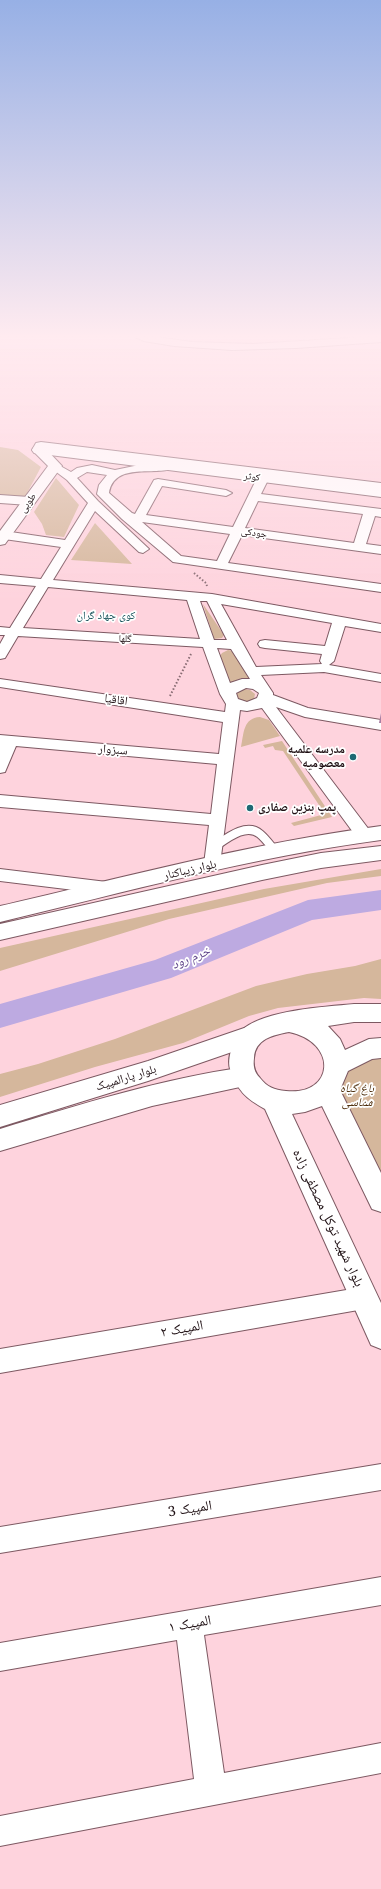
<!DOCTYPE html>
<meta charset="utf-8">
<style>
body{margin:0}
canvas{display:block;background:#fed3dd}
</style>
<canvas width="381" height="1889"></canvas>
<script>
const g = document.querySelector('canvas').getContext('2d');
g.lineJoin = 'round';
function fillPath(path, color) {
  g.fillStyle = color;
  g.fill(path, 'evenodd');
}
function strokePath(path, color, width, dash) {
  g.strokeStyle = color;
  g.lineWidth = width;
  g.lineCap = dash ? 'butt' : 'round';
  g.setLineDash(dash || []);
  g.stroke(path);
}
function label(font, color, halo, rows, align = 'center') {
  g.font = font + ' "Noto Serif","Noto Naskh Arabic",serif';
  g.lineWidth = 3.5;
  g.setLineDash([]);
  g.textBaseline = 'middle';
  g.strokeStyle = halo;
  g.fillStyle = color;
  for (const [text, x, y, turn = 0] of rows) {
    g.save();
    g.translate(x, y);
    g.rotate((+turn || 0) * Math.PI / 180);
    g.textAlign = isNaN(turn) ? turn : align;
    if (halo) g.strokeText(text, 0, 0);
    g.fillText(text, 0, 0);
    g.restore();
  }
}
fillPath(new Path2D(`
 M0,447l18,3 23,17 -16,30 -25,-2z
 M56,478l23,27 -15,32 -18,-2 -4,-11 -8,-12z
 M95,523l37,41 -61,-4z
 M203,604l21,31 -2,3 -8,1z
 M228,650l6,1 20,30 -12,-3 -13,5 -9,-27 2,-3z
 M244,689l6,1 5,4 -1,5 -8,3 -8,-2 -2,-6z
 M260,717l9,3 11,16 -39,11c3,-14 2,-29 19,-30z
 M282,741l50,76 -38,9 -3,-3 34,-9 -42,-63 -8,-1 -2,-4 -8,2 -2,-3z
 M381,869v7l-54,7 -158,36 -169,52v-23l264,-59z
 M381,959v40l-17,-1 -86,10 -29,8 -66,27 -88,24 -95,30v-23l38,-10 77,-25 141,-53 51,-12 48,-8z
 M369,1049l12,2v148l-54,-109z`), '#d5b79c');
fillPath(new Path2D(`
 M381,890v20l-69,10 -141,58 -171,50v-24l155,-44 153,-60z`), '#bdaae1');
const service = new Path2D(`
 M214,847c12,-8 32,-25 46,-13 6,5 10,11 15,17`);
const minor = new Path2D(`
 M133,336h16l43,6 61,2 128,-8v6l-85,6 -64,2 -58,-4 -30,-5z
 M55,463l16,9 6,-4 15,-3 23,5 24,-5h33l2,2 -2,2c-21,6 -58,-6 -63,24l23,20 3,1 19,-34 4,-1 68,11 6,3 -6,3 -64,-10 -16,29 87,12 24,-49 6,-3 6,3 -8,16 120,15v8l-6,-1 -9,28 15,2v8l-139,-19 -14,28 153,21v8l-208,-30 -51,-43 -25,-25 2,-9 8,-10 -20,-3 -10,6 21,23 51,48 -6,4 -4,-1 -44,-41 -42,69 159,14 169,30v8l-36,-6 -11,35 -5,4 52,9v8l-57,-10 -63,3 12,18v2l35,13 73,12v10l-76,-13 -29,-10 94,124 2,4 -2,4 -6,2 -6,-2 -96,-131 -15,3 -7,-1 -20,154 -2,4 -6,2 -6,-2 -2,-4 5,-39 -209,-18v-12l211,19 6,-50 -201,-18 -11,26 -5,1v-38l219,19 4,-32 -223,-35v-8l225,33 1,-8 -6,-10 -17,-47 -185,-11 -13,22 -5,1v-15l5,-9h-5v-8l10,1 26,-42 -36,-3v-8l41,4 20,-32 -57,-8 -4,-1v-6l4,-1 61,9 23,-37 -21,-23 -16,-12 -2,-2 2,-2zM258,501l105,13 -9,29 -109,-15zM142,522l88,12 -13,27 -36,-5zM48,587l139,13 13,39 -177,-11zM200,601h7l20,39h-13zM221,604l111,19 -7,23 -60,-6 -5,1 -2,3 2,3 5,1 57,6 -2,7 2,3 -66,3zM217,648l14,1 19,30h-8l-12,4zM246,688l7,1 6,4 -2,5 -10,4 -9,-3 -2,-6z
 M0,495l29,2 6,4 -6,4 -29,-2z
 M0,869l107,13 6,1 3,5 -3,5 -6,1 -107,-13z
 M364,1287l8,3 4,8 -4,8 -8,3 -364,64v-24z
 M381,1464v26l-381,63v-26z
 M381,1577v28l-177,30 20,138 157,-30v30l-381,73v-30l194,-37 -17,-139 -177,31v-28z`);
const tertiary = new Path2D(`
 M39,446l5,1 18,19 -57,78 -5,1v-14l48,-65 -16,-16 2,-3z
 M250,1026l8,3 4,7 -4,7 -110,38 -148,46v-22l148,-44z
 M245,1067l9,3 3,7 -3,7 -102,22 -152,45v-22c81,-25 161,-50 245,-62z`);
const secondary = new Path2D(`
 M41,442l340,41v14l-347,-44 -2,-3 4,-7z
 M381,826v14c-129,17 -255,52 -381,82v-16c126,-29 252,-63 381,-80z
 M381,846v14l-60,8 -59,12 -262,60v-16l262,-59 59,-12z
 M354,1004h27v18h-27l-26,4 12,13 5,11 24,-11 12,-1v20l-9,1 -24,12 -8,19 41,83v39l-9,-3 -50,-103 -17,6 -13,2 89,189v46l-10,-4 -106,-236c-20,-11 -27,-18 -35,-40 -2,-7 0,-17 3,-24 2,-4 6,-11 9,-15 22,-20 82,-23 112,-26zM289,1032c49,10 46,64 -3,59 -12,-1 -19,-4 -26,-13 -6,-6 -7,-12 -6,-20 1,-19 19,-23 35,-26z`);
strokePath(service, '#7d5962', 10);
strokePath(minor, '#7d5962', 2);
strokePath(tertiary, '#7d5962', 2);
strokePath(secondary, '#7d5962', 2);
strokePath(new Path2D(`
 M194,573l12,10 1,3
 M170,696l21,-42`), '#876b72', 2, [1.5, 2]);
strokePath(service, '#fff', 8);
fillPath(minor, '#fff');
fillPath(tertiary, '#fff');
fillPath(secondary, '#fff');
fillPath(new Path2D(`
 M381,713v10h-2z`), '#a87ea2');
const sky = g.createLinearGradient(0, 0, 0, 601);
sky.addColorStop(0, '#97b0e5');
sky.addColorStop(0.56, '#ffebf0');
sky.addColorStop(1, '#ffebf000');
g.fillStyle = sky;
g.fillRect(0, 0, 381, 601);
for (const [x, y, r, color] of [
 [353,757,4,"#1f6974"],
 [250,808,4,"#1f6974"]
]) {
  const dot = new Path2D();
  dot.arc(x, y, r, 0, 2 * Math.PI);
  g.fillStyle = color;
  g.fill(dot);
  strokePath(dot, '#fff', 1.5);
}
label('10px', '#1e0f13', '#fff', [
 ["کوثر",252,477,8],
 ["طوبی",28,503,-54],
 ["جودکی",254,533,8],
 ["گلها",125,639,3]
]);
label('11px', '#17525a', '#fff', [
 ["کوی جهاد گران",106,616]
]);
label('12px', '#1e0f13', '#fff', [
 ["اقاقیا",116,700,8],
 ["سبزوار",113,750,5],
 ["بلوار زیباکنار",190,870,-13],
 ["بلوار پارالمپیک",126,1078,-17]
]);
label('bold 12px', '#1e0f13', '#fff', [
 ["مدرسه علمیه",345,750],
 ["معصومیه",345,764],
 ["پمپ بنزین صفاری",258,808,"left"]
], 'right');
label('italic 12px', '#4d2d0b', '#fff', [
 ["باغ گیاه",357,1089],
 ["شناسی",357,1103]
]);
label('italic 13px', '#62478b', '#fff', [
 ["خرم رود",191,958,-22]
]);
label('14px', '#1e0f13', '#fff', [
 ["بلوار شهید توکل مصطفی زاده",328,1218,65],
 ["المپیک ۲",182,1329,-10],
 ["المپیک 3",190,1509,-9],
 ["المپیک ۱",190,1624,-10]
]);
</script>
